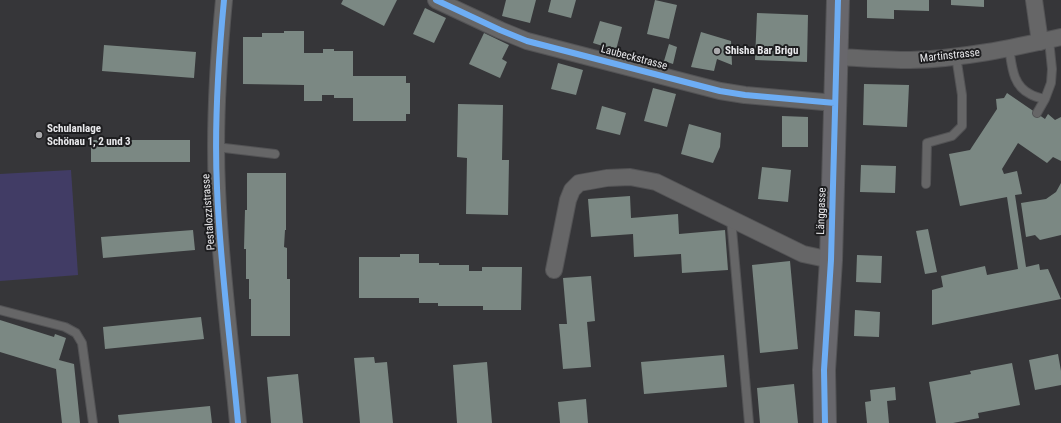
<!DOCTYPE html>
<meta charset="utf-8">
<style>
body{margin:0}
canvas{display:block;background:#363639}
</style>
<canvas width="1061" height="423"></canvas>
<script>
const g = document.querySelector('canvas').getContext('2d');
g.lineJoin = 'round';
function fillPath(path, color) {
  g.fillStyle = color;
  g.fill(path, 'evenodd');
}
function strokePath(path, color, width, dash) {
  g.strokeStyle = color;
  g.lineWidth = width;
  g.lineCap = dash ? 'butt' : 'round';
  g.setLineDash(dash || []);
  g.stroke(path);
}
function label(font, color, halo, rows, align = 'center') {
  g.font = font + ' "Roboto Condensed",sans-serif';
  g.lineWidth = 4;
  g.setLineDash([]);
  g.textBaseline = 'middle';
  g.strokeStyle = halo;
  g.fillStyle = color;
  for (const [text, x, y, turn = 0] of rows) {
    g.save();
    g.translate(x, y);
    g.rotate((+turn || 0) * Math.PI / 180);
    g.textAlign = isNaN(turn) ? turn : align;
    if (halo) g.strokeText(text, 0, 0);
    g.fillText(text, 0, 0);
    g.restore();
  }
}
fillPath(new Path2D(`
 M71,170l7,105 -78,6v-107z`), '#413c65');
fillPath(new Path2D(`
 M343,0h54l-13,26 -43,-22z
 M506,0h30l-6,23 -28,-7z
 M551,0h25l-5,18 -23,-6z
 M655,0l22,5 -8,34 -22,-5z
 M867,0h62v11l-35,-1v9l-27,-1z
 M951,0h33v7l-33,-2z
 M425,8l21,10 -12,25 -21,-9z
 M757,13l51,2 -1,47 -52,-2z
 M600,21l22,6 -6,23 -23,-7z
 M284,31h20v22h19v-4h11v2h19v25h53v7h4v31h-4v7h-53v-23h-19v-3h-12v6h-18v-16l-61,-1v-47h19v-4h22z
 M701,32l30,9 1,24 -15,-6 -3,12 -23,-4z
 M484,33l25,12 -7,14 5,3 -7,16 -31,-14z
 M669,44l8,3 -4,17 -9,-3z
 M104,45l92,7 -2,26 -92,-7z
 M558,63l25,7 -7,25 -25,-6z
 M864,84l45,1 -2,42 -44,-2z
 M653,88l23,6 -9,33 -23,-6z
 M1007,93l38,26 3,-5 7,6 6,-3v44l-8,-4 -6,6 -29,-20 -16,26 2,5 13,-3 5,23 -7,1 11,72 13,-3 1,6 8,-1 13,30 -129,26v-35l11,-3 -2,-11 44,-10 2,9 31,-6 -11,-72 -47,9 -11,-52 21,-4 27,-41 -1,-10 8,-1z
 M458,104l45,1 -1,55h7l-1,55 -42,-1 1,-56 -10,-1z
 M602,106l24,7 -6,22 -24,-6z
 M782,116l26,1v30h-26z
 M689,124l32,9 -1,14 -7,16 -32,-9z
 M91,140h99v22h-99z
 M861,165l35,1 -1,27 -35,-1z
 M762,167l29,3 -3,32 -30,-3z
 M247,173h39v57h-1l-1,17 3,1v31h3v57h-39v-37h-2v-20h-3v-30h-2l1,-39h2z
 M1061,183v52l-21,5 -5,-5 -9,2 -5,-34 25,-4 10,-7z
 M630,196l1,22 47,-4 1,20 46,-4 3,40 -46,3 -1,-19 -47,3 -1,-23 -42,3 -3,-38z
 M928,229l9,43 -12,2 -9,-43z
 M193,230l2,20 -92,8 -2,-21z
 M400,254h19v9h20v2h30v6h13v-4h40l-1,43h-38v-4h-45v-3h-19v-5h-60v-41h41z
 M857,255l25,1 -1,27 -25,-1z
 M790,261l8,88 -38,4 -8,-88z
 M591,276l4,45 -8,1 4,45 -28,2 -4,-45h8l-4,-46z
 M855,310l25,2 -1,25 -25,-1z
 M201,317l3,22 -99,10 -2,-22z
 M0,320l54,17 1,-3 11,4 -7,22 15,4 6,59h-18l-6,-54 -56,-17z
 M1058,354l3,17v14l-26,5 -6,-30z
 M724,355l3,32 -83,7 -3,-32z
 M374,357l1,6 12,-1 6,61h-33l-6,-65z
 M487,362l5,61h-35l-4,-58z
 M1012,363l8,42 -42,8 1,5 -26,5h-17l-7,-41 42,-8 -1,-3z
 M298,374l5,49h-32l-4,-46z
 M794,384l4,39h-38l-3,-35z
 M895,387l1,13 -9,1 2,22h-22l-2,-21 6,-1 -1,-11z
 M586,399l2,24h-28l-2,-21z
 M210,406l2,17h-93l-1,-8z`), '#7b8883');
const lane = new Path2D(`
 M1009,48c3,17 3,37 21,46 5,3 10,4 15,5l6,-16 1,-14 -3,-29
 M1037,113l8,-14
 M216,147l59,7
 M926,184l1,-41 25,-7 10,-10v-31l-6,-39
 M731,218l18,205
 M0,310l65,17 11,6 6,10 11,80`);
const street = new Path2D(`
 M224,0c-6,63 -10,125 -7,188 3,78 14,157 21,235
 M436,0l64,30 27,11 193,50 25,4 90,8
 M1034,0l6,42
 M837,57c24,1 49,3 73,3 51,-1 102,-12 151,-23
 M554,270l14,-70 4,-10 7,-7 28,-5 23,-1 26,5 147,72 28,6`);
const secondary = new Path2D(`
 M825,423l-1,-53 7,-110 7,-260`);
strokePath(lane, '#535355', 10);
strokePath(street, '#535355', 18);
strokePath(secondary, '#535355', 24);
strokePath(lane, '#666667', 8);
strokePath(street, '#666667', 16);
strokePath(secondary, '#68676c', 22);
strokePath(new Path2D(`
 M224,0c-6,63 -10,125 -7,188 3,78 14,157 21,235
 M436,0l64,30 27,11 193,50 25,4 90,8
 M825,423l-1,-53 7,-110 7,-260`), '#6dadf4', 6);
for (const [x, y, r, color] of [
 [717,51,4,"#aaaaad"],
 [39,135,4,"#aaaaad"]
]) {
  const dot = new Path2D();
  dot.arc(x, y, r, 0, 2 * Math.PI);
  g.fillStyle = color;
  g.fill(dot);
  strokePath(dot, '#1d1d1f', 1.5);
}
label('bold 11px', '#e9e9ec', '#1d1d1f', [
 ["Shisha Bar Brigu",725,51],
 ["Schulanlage",47,129],
 ["Schönau 1, 2 und 3",47,142]
], 'left');
label('11px', '#e9e9ec', '#1d1d1f', [
 ["Martinstrasse",950,56,-6],
 ["Laubeckstrasse",634,58,15],
 ["Länggasse",822,211,-88],
 ["Pestalozzistrasse",209,212,-94]
]);
</script>
